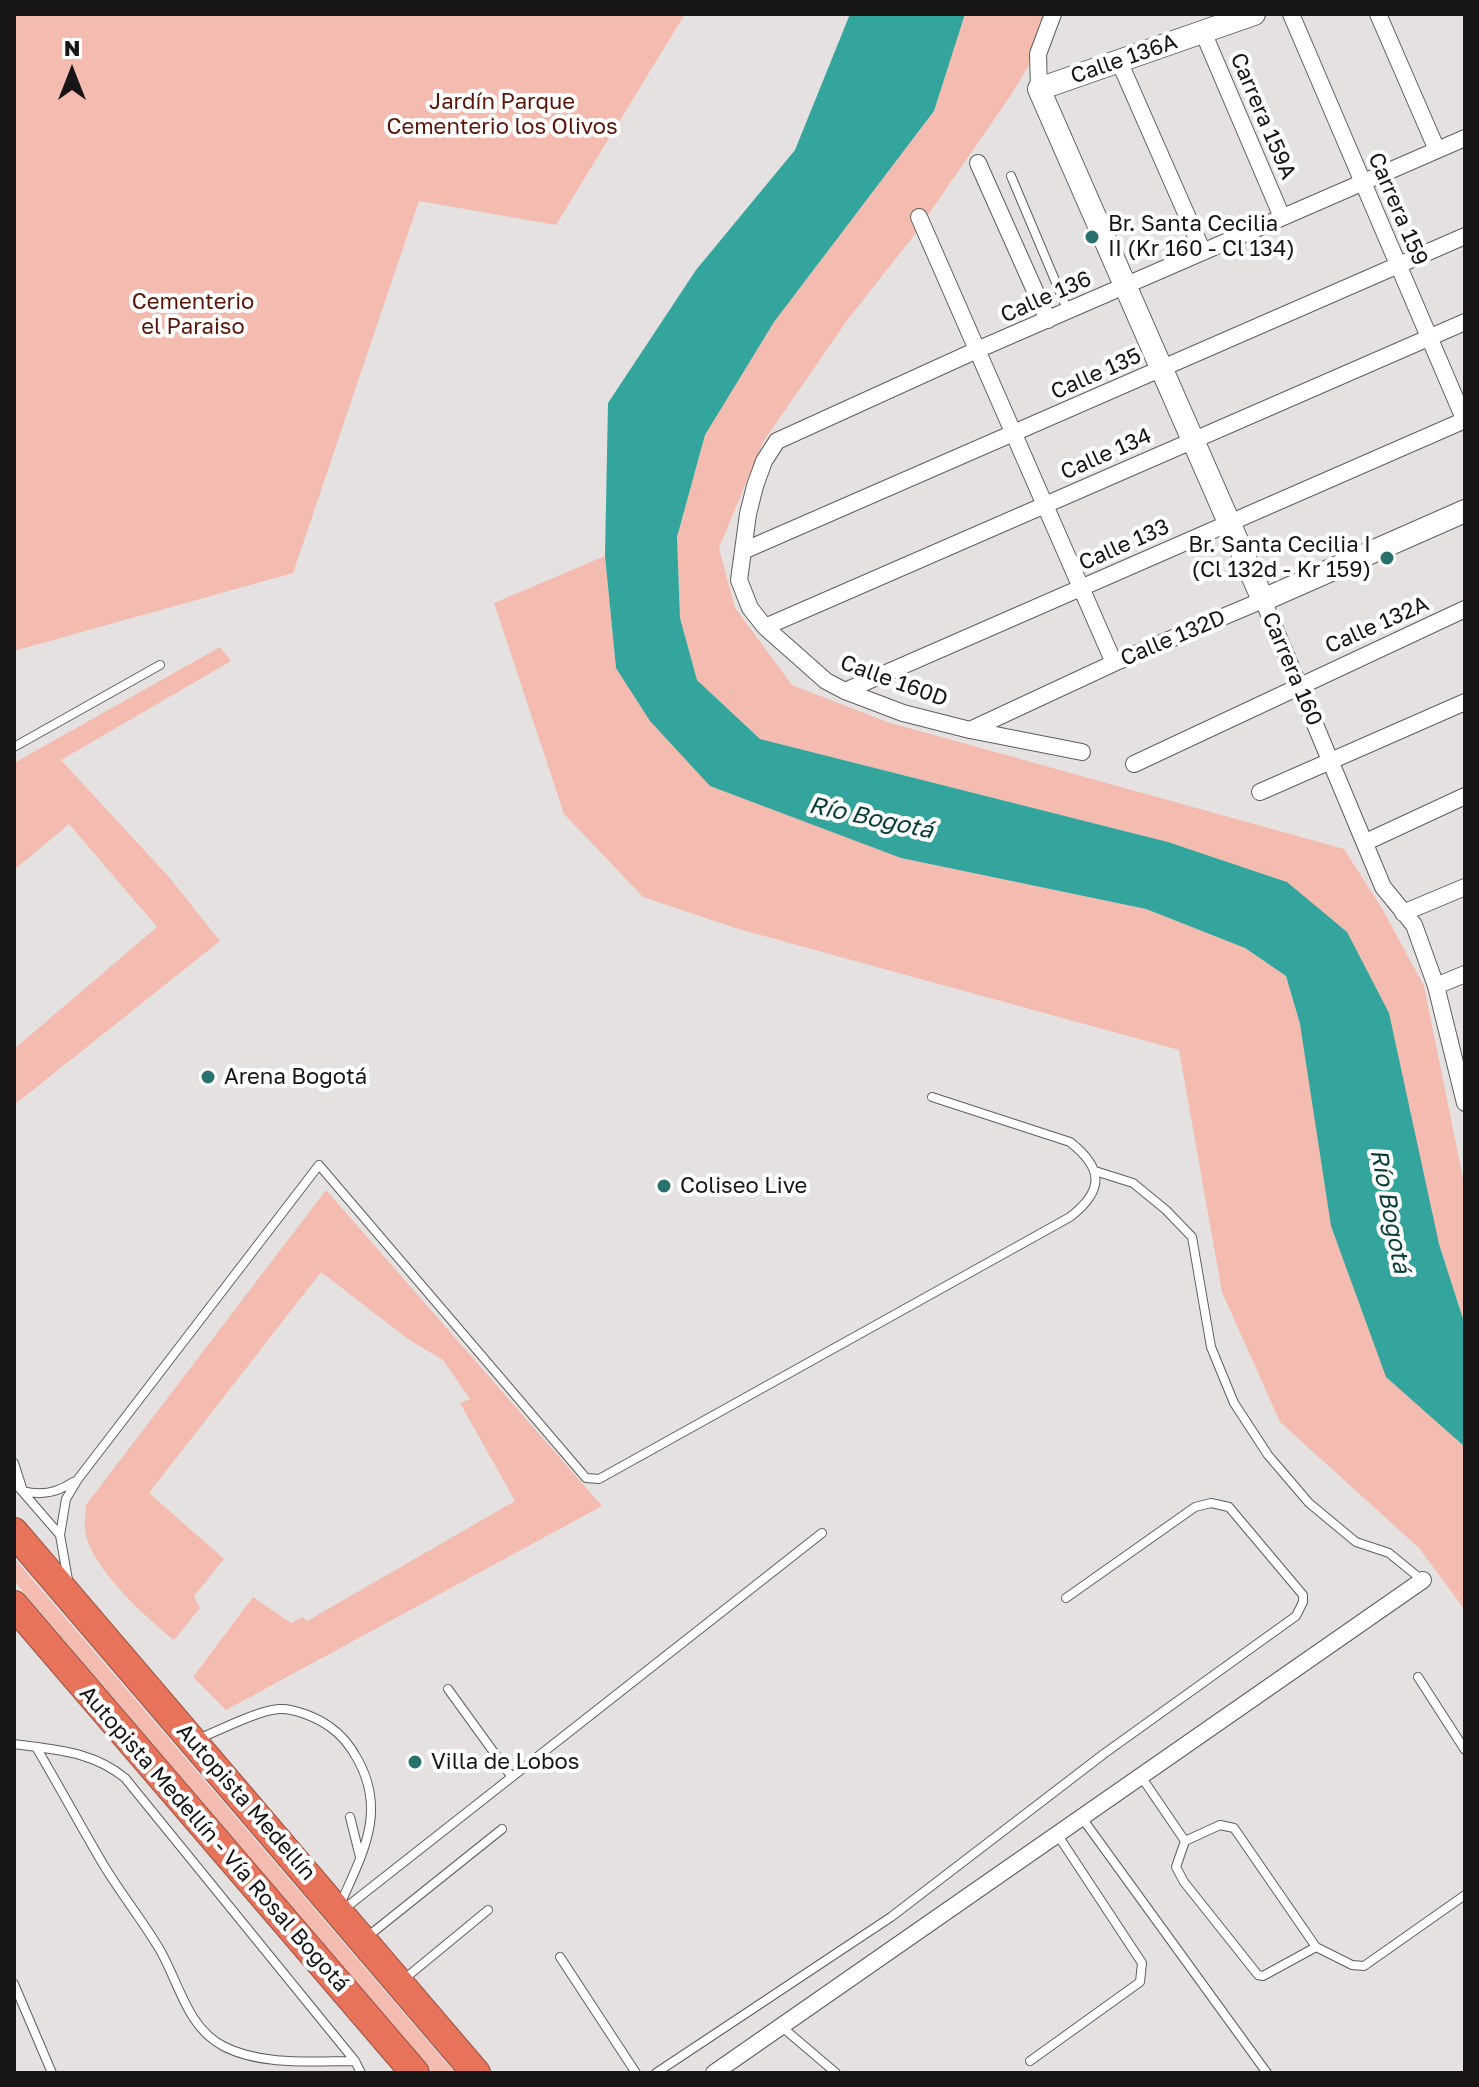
<!DOCTYPE html>
<meta charset="utf-8">
<style>
body{margin:0}
#map{position:relative;width:1479px;height:2087px;overflow:hidden;background:#e5e1e0;font-family:"Golos Text",sans-serif}
canvas{display:block}
.frame{position:absolute;inset:0;border:16px solid #171515;pointer-events:none}
.north{position:absolute;left:32px;top:32px;width:80px;height:80px;-webkit-text-stroke:6px #fff;paint-order:stroke;rotate:0deg;font-size:22px;font-weight:700;line-height:32px;text-align:center;color:#171515}
.north::after{content:'';display:block;margin:auto;width:28px;height:36px;background:#171515;clip-path:polygon(50% 0,100% 100%,50% 72%,0 100%)}
</style>
<div id="map">
<canvas width="1479" height="2087"></canvas>
<div class="frame"></div>
<div class="north">N</div>
</div>
<script>
const g = document.querySelector('canvas').getContext('2d');
g.lineJoin = 'round';
function fillPath(path, color) {
  g.fillStyle = color;
  g.fill(path, 'evenodd');
}
function strokePath(path, color, width, dash) {
  g.strokeStyle = color;
  g.lineWidth = width;
  g.lineCap = dash ? 'butt' : 'round';
  g.setLineDash(dash || []);
  g.stroke(path);
}
function label(font, color, halo, rows, align = 'center') {
  g.font = font + ' "Golos Text",sans-serif';
  g.lineWidth = 8;
  g.setLineDash([]);
  g.textBaseline = 'middle';
  g.strokeStyle = halo;
  g.fillStyle = color;
  for (const [text, x, y, turn = 0] of rows) {
    g.save();
    g.translate(x, y);
    g.rotate((+turn || 0) * Math.PI / 180);
    g.textAlign = isNaN(turn) ? turn : align;
    if (halo) g.strokeText(text, 0, 0);
    g.fillText(text, 0, 0);
    g.restore();
  }
}
fillPath(new Path2D(`
 M14,14h671l-129,211 -137,-24 -126,372 -279,78z
 M965,14h82l-19,53 -19,31 -97,140 -64,81 -85,123 -44,106 16,60 57,77 95,37 457,127 39,61 41,76 41,202v137l-26,-81 -152,-362 -119,-40 -408,-103 -63,-59 -17,-62 -3,-81 28,-102 69,-113 160,-211z
 M605,556l11,112 285,190 245,51 99,39 41,28 14,48 155,415 10,8v163l-46,-62 -139,-126 -58,-130 -43,-242 -444,-122 -92,-31 -79,-83 -70,-211z
 M220,647l11,14 -170,99 108,117 51,64 -206,164v-56l143,-122 -88,-103 -55,46v-107z
 M326,1190l276,316 -376,204 -33,-33 60,-80 38,26 11,-6 5,4 208,-120 -55,-98 10,-4 -27,-39 -35,-21 -87,-67 -172,221 75,66 -30,37 6,12 -26,32c-28,-23 -84,-72 -89,-110 -1,-8 1,-17 1,-25z
 M14,1558l441,515h-21l-420,-492z`), '#f4bcb0');
fillPath(new Path2D(`
 M850,14h115l-31,97 -160,211 -69,113 -28,102 3,81 17,62 63,59 408,103 119,40 60,50 42,81 50,231 26,81v122l-79,-70 -55,-151 -31,-202 -14,-48 -41,-28 -99,-39 -245,-51 -191,-72 -60,-65 -34,-53 -11,-112 3,-153 88,-133 99,-120z`), '#34a59d');
const lane = new Path2D(`
 M1011,176l57,135
 M14,747l146,-82
 M1095,1171l38,12 33,27 26,27 19,110 23,56 34,52 41,48 47,39 33,11 33,27
 M14,1463l9,28c18,5 34,2 50,-9
 M14,1482l46,53 8,45
 M60,1535l6,-36 12,-20 241,-314 267,313 13,1 471,-262c35,-27 33,-49 0,-75l-138,-45
 M1418,1677l47,73
 M448,1689l63,87
 M198,1739c20,-8 61,-29 81,-30 15,-1 39,9 51,18 12,8 21,20 28,33 29,53 4,94 -18,145
 M14,1744c42,6 78,7 111,34l230,283 6,12
 M36,1747c23,39 44,78 67,117 18,30 40,57 57,86 19,33 27,77 63,96 38,20 91,15 132,15
 M1140,1775l45,66 35,-16 14,3 82,119 36,18 12,1 101,-71
 M350,1817l10,40
 M1082,1818l185,255
 M1185,1841l-9,26 8,15 74,93 5,1 53,-29
 M344,1909l478,-376
 M367,1937l135,-108
 M560,1957l76,116
 M403,1980l85,-70
 M14,1984l38,89
 M782,2027l54,46
 M1030,2061l110,-79 2,-19 -85,-129
 M656,2073l235,-156 214,-164 191,-137 7,-14v-7l-74,-88 -18,-4 -16,4 -129,91`);
const street = new Path2D(`
 M1291,14l174,407
 M1378,14l59,136
 M1203,32l79,185
 M1119,61l84,191
 M1039,89l-1,-35 15,-40
 M978,163l70,157
 M919,217l195,446
 M743,551l722,-315
 M765,627l700,-305
 M845,691l620,-271
 M970,730l144,-67 149,-63 120,287 31,38 22,61 29,117
 M1082,752l-112,-22 -67,-17 -58,-22 -19,-10 -61,-54 -15,-19 -11,-28 9,-66 7,-28 9,-25 13,-20 200,-91 488,-212
 M1134,764l331,-155
 M1260,792l205,-90
 M1366,842l99,-46
 M1403,913l62,-26
 M1436,986l29,-12
 M714,2073l709,-493`);
const secondary = new Path2D(`
 M1254,14l-215,75 224,511 202,-89`);
const highway = new Path2D(`
 M14,1532l462,541
 M14,1605l401,468`);
strokePath(lane, '#615d5d', 10);
strokePath(street, '#615d5d', 18);
strokePath(secondary, '#615d5d', 24);
strokePath(highway, '#9e5242', 30);
strokePath(lane, '#fff', 8);
strokePath(street, '#fff', 16);
strokePath(secondary, '#fff', 22);
strokePath(highway, '#e7735b', 28);
for (const [x, y, r, color] of [
 [1092,237,8,"#28716c"],
 [1387,558,8,"#28716c"],
 [208,1077,8,"#28716c"],
 [664,1186,8,"#28716c"],
 [415,1762,8,"#28716c"]
]) {
  const dot = new Path2D();
  dot.arc(x, y, r, 0, 2 * Math.PI);
  g.fillStyle = color;
  g.fill(dot);
  strokePath(dot, '#fff', 3);
}
label('22px', '#171515', '#fff', [
 ["Calle 136A",1124,59,-19],
 ["Carrera 159A",1263,116,67],
 ["Carrera 159",1398,209,67],
 ["Calle 136",1046,297,-24],
 ["Calle 135",1096,374,-24],
 ["Calle 134",1106,454,-24],
 ["Calle 133",1124,545,-24],
 ["Calle 132A",1377,625,-24],
 ["Calle 132D",1173,638,-23],
 ["Carrera 160",1292,669,67],
 ["Calle 160D",894,681,20],
 ["Autopista Medellín",246,1802,49],
 ["Autopista Medellín - Vía Rosal Bogotá",214,1839,49]
]);
label('22px', '#5a1407', '#fff', [
 ["Jardín Parque",502,102],
 ["Cementerio los Olivos",502,127],
 ["Cementerio",193,302],
 ["el Paraiso",193,327]
]);
label('22px', '#171515', '#fff', [
 ["Br. Santa Cecilia",1108,224],
 ["II (Kr 160 - Cl 134)",1108,249],
 ["Br. Santa Cecilia I",1371,545,"right"],
 ["(Cl 132d - Kr 159)",1371,570,"right"],
 ["Arena Bogotá",224,1077],
 ["Coliseo Live",680,1186],
 ["Villa de Lobos",431,1762]
], 'left');
label('italic 24px', '#093d3a', '#fff', [
 ["Río Bogotá",871,818,12],
 ["Río Bogotá",1390,1211,79]
]);
</script>
